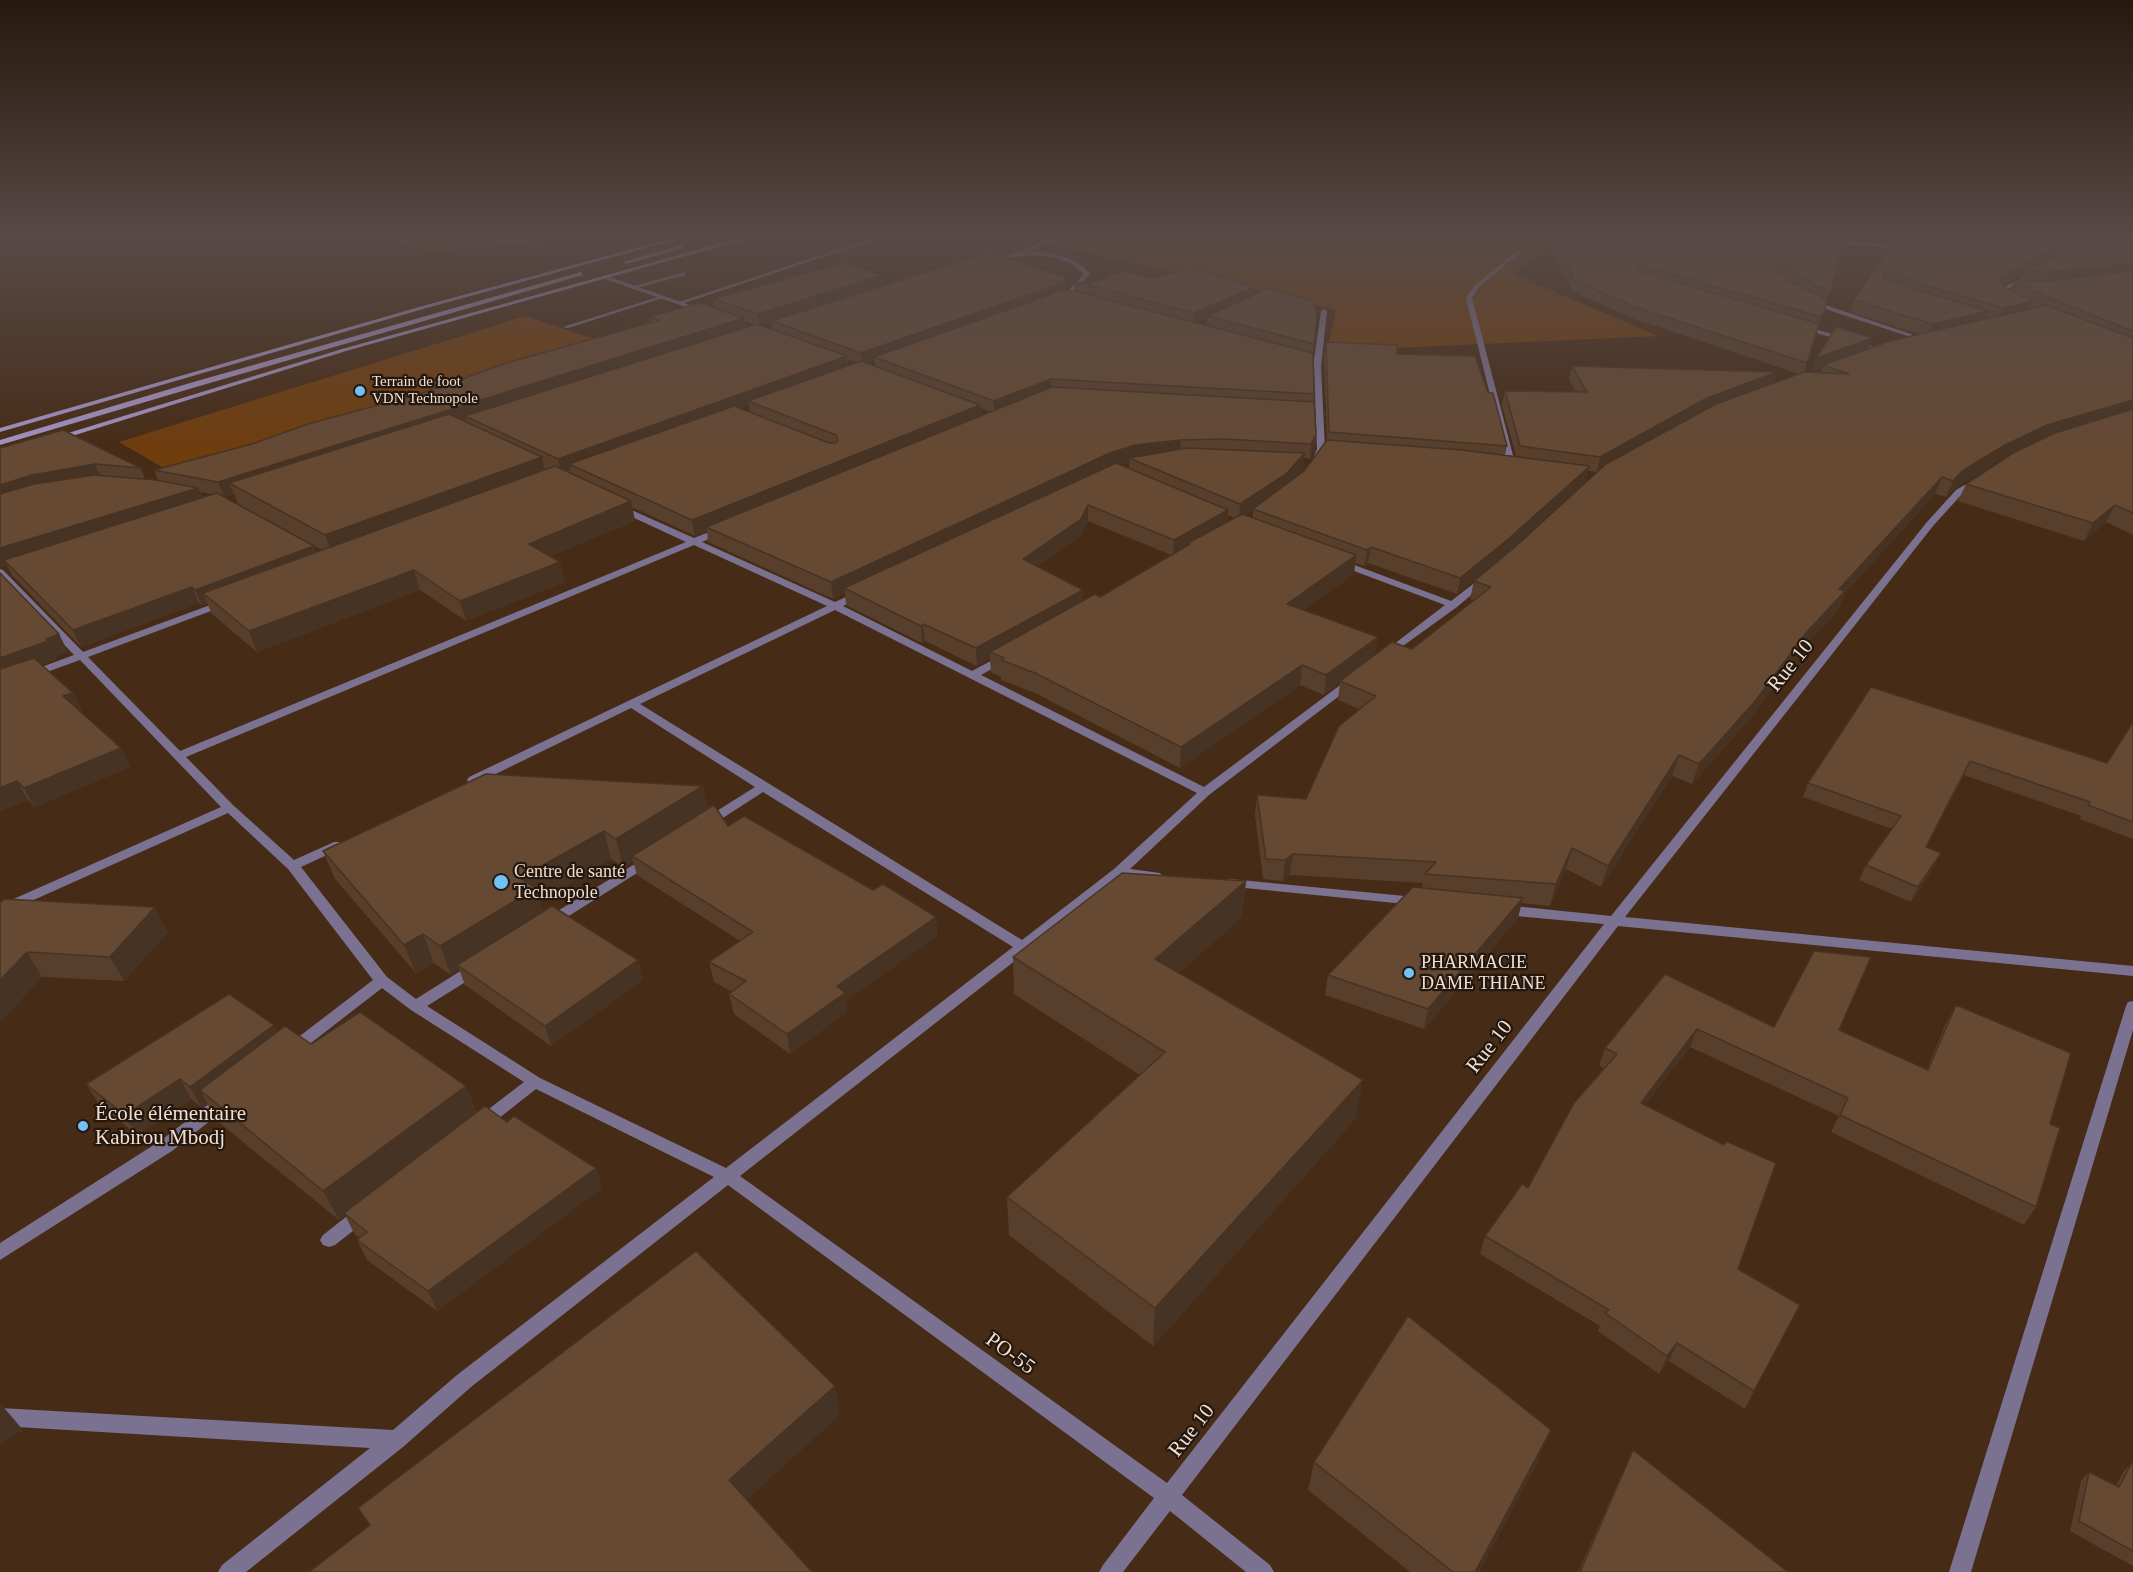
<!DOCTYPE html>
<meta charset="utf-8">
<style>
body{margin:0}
canvas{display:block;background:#462b16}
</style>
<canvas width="2133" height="1572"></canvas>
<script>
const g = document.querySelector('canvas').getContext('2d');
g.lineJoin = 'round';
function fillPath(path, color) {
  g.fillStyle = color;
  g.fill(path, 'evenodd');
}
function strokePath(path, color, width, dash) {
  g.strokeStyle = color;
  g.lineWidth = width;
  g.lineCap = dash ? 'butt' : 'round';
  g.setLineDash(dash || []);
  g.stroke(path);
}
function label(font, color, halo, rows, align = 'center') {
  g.font = font + ' Georgia,serif';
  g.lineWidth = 4.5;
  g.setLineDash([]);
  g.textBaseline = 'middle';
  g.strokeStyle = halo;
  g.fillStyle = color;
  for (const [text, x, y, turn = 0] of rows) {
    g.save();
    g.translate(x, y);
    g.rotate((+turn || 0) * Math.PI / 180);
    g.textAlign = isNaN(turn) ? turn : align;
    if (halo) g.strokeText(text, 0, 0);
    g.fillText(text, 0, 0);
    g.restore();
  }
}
fillPath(new Path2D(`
 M384,234h181l-20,7 -120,11z
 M1034,234h548l-31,11 -38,29 145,62 -331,15 9,-41 -55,-14 -232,-52z
 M526,316l74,25 -426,133 -55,-32z`), '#703d0d');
fillPath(new Path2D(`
 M884,234h9l-212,70 -5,-1z
 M1039,234h9l6,3 -2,4 -37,16h-4v-2l36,-16z
 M684,272l2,3 -53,14 -3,-2z
 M661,296l5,1 -98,31 -5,-1z`), '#7b7291');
fillPath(new Path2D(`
 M1732,234h21l13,3 -3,2z
 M1898,234h6l-6,11 -9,3 -64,-6 3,-2 61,4h4z
 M2059,234h6l2,9 -13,19 -3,-2 10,-17z
 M1518,250l2,3 -41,34 -7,11 43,165 -4,2 -4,-2 -41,-165 9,-13z
 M1028,252c24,0 46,3 62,22l-25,25 -3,-2 1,-1 21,-22c-24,-26 -64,-19 -95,-13l-3,-2z
 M604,275l100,35 1,1 -5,1 -98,-34z
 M2025,277l5,1 -26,13 3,7h-4l-6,-8z
 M1808,299l120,41 -5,1 -92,-30 -23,-10z
 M1324,309l3,2 -6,56 4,82 -6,14 -4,2 -4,-2 6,-14 -3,-85 -20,-7 4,-2 16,5 7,-49z
 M1802,325l82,25 2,1 -6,1 -80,-24 -1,-1z
 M1977,478l4,3 -1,2 -18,11 -29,32 -308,391 508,49v10l-515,-50 -436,569 88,70 4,7h-28l-76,-61 -47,61h-24l4,-7 51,-67 -426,-313 -257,202 -68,60 -157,125h-28l4,-7 148,-117 -370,-22v-18l393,22 64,-55 257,-198 -178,-88 -47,37 -6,2 -6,-2 -2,-4 2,-4 47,-36 -113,-72 -29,-22 -84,65 -5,2 -5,-2 -3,-4 3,-4 85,-65 -85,-111 -60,-56 -228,102v-10l221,-98 -141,-147 -44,16h-8l-1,-2 1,-2 46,-17 -74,-77v-9l3,1 80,82 138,-51h6v4l-139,52 92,94 506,-209 -71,-33v-4l3,-1 76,34 25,-10h6v4l-23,10 133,60 22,-10h6v4l-20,10 129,65 28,-15h8l1,2 -1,2 -27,15 223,112 143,-107h8l1,2 -1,2 -146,111 -79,74 30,4 2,3 -2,3 -5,1 -33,-3 -382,299 427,307 437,-559 -100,-9 -5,-2 -2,-3 2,-3 5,-2 107,11 316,-394 29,-32zM694,545l133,61 -358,171 -2,3 2,3h8l154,-75 124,79 -51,32 -2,3 2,3h8l51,-33 250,155 -287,221 -186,-90 -113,-72 53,-33 2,-4 -2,-4h-10l-54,34 -29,-22 -86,-110 41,-19 2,-3 -2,-3h-8l-40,18 -61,-55 -47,-48zM835,610l362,183 -83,76 -92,71 -382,-236z
 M1341,560l110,41 30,-23h6l2,2 -32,27 -68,49 -5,-3 1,-2 60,-46 -107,-40v-4z
 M648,856l5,1 1,3 -1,3 -97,61h-10l-2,-3 2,-3z
 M1230,879l185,18 5,1 2,3 -2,3 -5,1 -190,-19 -2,-3 2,-3z
 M2133,1001v29l-162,542h-22l177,-566 2,-4z
 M224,1095l6,2 2,4 -2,4 -58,46 -172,109v-17l160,-102 58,-44z
 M362,1207l6,2 2,5 -2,5 -33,26 -6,2 -6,-2 -3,-5 3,-5 33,-26z`), '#7b7291');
fillPath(new Path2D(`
 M687,234h10l-274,75 -423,123v-4l419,-121z
 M754,234h10l-418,117 -287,89 -7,-2 290,-89z
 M682,245l2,3 -58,16 -3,-2z
 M581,272l2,3 -387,112 -196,58v-5l190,-57z`), '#a495c7');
fillPath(new Path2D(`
 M1684,234h56l11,14 15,14 -21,-23 2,-5h100l-43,138 16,1 2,-5 -11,4 5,-14 57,-20 -4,10 50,-14 -69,-22 4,-12 42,-62 161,7 -15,18 11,-6 15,-18 -2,-5h67v301l-27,-13 -22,19 -126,-40 8,-17 41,-27 -9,4 -43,27 -9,9 -11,-3 -90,99 -7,17 -40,43 -49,67 -57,64 -20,-8 -71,111 -35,-18 -16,37 -29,-3 -3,15 -94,111 -99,-34 3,-20 94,-87 1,-5 -133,-8 -7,6 -20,-2 -8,-64 2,-20 49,4 53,-90 -21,-9 2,-18 -16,13 -24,-10 -120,83 -145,-75 -34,-13v-3l-10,-5 -1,-14 -13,8 -52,-25 -3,2 -76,-38 -1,-12 -12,6 -125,-57 -1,-11 -12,5 -63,-29 3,14 -85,35 10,6 5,20 -99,39 -46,-31 -163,62 -45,-38 -5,-11 -5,2 -3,-2 -118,44 -69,-72 -5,-10 -7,2v-119l141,20 4,11 13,1 -4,-10 98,-26 398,-122 -1,-5 66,-9 -2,-9 169,-13 185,3 -2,1 9,1v-10l12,3 68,-5 100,16 63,22 -4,36 1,41 -1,8 3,32 -1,15 -5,10 -6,-1 -1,10 -10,11 11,-8 23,-31 -3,-86 2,-12 71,12 110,92 -2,9 11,1 -14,-51 3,-14 71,1 -7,-13 3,-13 205,6 -3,11 25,-9 -167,-56 -60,-27 -21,-46 2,-10 135,4zM2024,273l-3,8h-7l-4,9 -6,-3 -1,-2zM1207,319v7l-9,-3zM745,321l10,4 -10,3zM772,323l1,6 -10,-3zM848,359l8,3 -8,3zM875,360v6l-8,-3zM749,405l1,7 -10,-4zM980,408l10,4 -9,4zM1129,462v7l-9,-4zM1601,469l-86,78 -41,34 -4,18 4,1 -62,49 -37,6 -72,-45 51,-36 1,-11 9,3 4,-3 89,31 129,-113 2,-10 9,1zM200,492l12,2 -10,3zM234,494l4,10 84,46 -6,2 -2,-6 -90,-49zM1253,510v8l-7,-3zM1228,515l6,3 -7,4zM1088,521l83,34 -71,42 -17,4v-11l-46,-24 44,-31z
 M0,573l68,79 -12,4 1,3 -16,5 32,29 9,18 -2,1 41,36 9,19 -96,40 -6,-7 -28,11z
 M1871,687l236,76 26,-41v117l-53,-20 1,-3 -117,-41 -38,72 15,6 -7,14 -23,35 -52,-22 7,-15 26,-36 -89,-32 5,-14z
 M703,786l5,23 20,17 145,64 63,27 1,19 -91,65 1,11 -57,42 -56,-40 -5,-20 3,-2 -18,-10 -5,-20 31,-21 -103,-66 -4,-14 -10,6 -12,-8 -72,42 4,11 95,48 5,20 -92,66 -86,-61 -6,-16 -8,6 -17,-12 -18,10 -81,-94 -12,-28z
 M1246,881l-4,36 -63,56 177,145 -203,228 -144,-111 -2,-38 133,-122 -126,-81 -1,-37z
 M0,903l168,29 -44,49 -82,-4 -42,45z
 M1665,974l109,53 65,3 88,39 19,-46 10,-18 94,119 -14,83 -12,18 -193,-93 8,-16 -149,-69 -45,58 93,164 16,122 -9,18 -76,-48 -10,13 -61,-43 2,-5 -120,-72 5,-18 43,-48 76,-119 -5,-4 6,-17z
 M277,1032l34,12 155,42 10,26 31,10 89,46 6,20 -165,123 -70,-51 -10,-20 2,-2 -5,-5 -9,-18 -6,5 -123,-100 -9,-17 -6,4 -10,-8 -54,36 -38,-31 -13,-20z
 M1633,1450l155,122h-210l42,-94z
 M1539,1459l-60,113h-69l-102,-82 6,-28z
 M2132,1462h1v104l-63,-35 11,-50 8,-9 27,14 7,-14z`), '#573f2c');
fillPath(new Path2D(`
 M2061,234l-4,11 -16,19 -46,25 4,-11z
 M2133,263v13l-90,10 5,-14z
 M1889,271l-4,12h-6l4,-11z
 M882,275l1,13 -111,33v2l-12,4 -2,-13z
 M1067,278v11l-5,5 -188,63 1,3 -13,5 -1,-12z
 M1254,287l-1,12 -45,17 -1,3 -14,7 1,-13z
 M2033,301l-5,12 -30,7 5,-12z
 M1989,311l-5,12 -57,14 5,-13z
 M744,318l2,13 -281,85 1,4 -222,70 -15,-7 5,11 -10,3 -6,-15z
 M1873,338l-5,13 -45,14 -1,3 -11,4 5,-14z
 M847,356l1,13 -100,32 1,4 -172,63 -8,-4 2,6 -10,4 -3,-15z
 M1777,372l-4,14 -70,26 -106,60 3,-15 107,-59z
 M1051,379v13l-57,22v-13z
 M2133,400v14l-93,27 -42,20 -43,27 -9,9 7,-16 9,-10 43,-26 42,-20z
 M980,405l1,14 -275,108 1,4 -12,5 -3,-16z
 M1316,434l-1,15 -5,10 1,-15z
 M1181,440l-1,15 -51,3v4l-19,6 -266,120 1,5 -12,6 -2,-17 279,-129 25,-8z
 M1305,453l-2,15 -18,21 -46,30 1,-15z
 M542,457l5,21 -214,79 -8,-22z
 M95,464l7,16 -102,23v-18l32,-10z
 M1590,466l-4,15 -83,76 -46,37 3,-16z
 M1942,477l-7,17 -90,99 -7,17 -40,43 -49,67 -57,64 7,-20 140,-175z
 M198,488l7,15 -201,57 3,5 -7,2v-19z
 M631,501l4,20 -101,42 -5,-19z
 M1088,505v16l-7,14 -58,40v-16z
 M2115,505l-9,17 -22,19 9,-18z
 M1228,510l-1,16 -37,18 -2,-1v5l-15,8 1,-16z
 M314,546l6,16 -117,31 4,10 -5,2 -7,-15z
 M1371,547l-3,16 -4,3 3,-16z
 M1356,555l-2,19 -70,49 3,-19z
 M560,562l5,20 -99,39 -6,-20z
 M414,570l6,20 -163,62 -8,-21z
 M192,587l7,16 -118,44 -8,-17z
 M1083,590v17l-93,45v6l-13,8 -1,-18z
 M923,624l2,17 -3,2 -1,-17z
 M59,634l9,18 -12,4 1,3 -57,21v-22z
 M1378,637l-3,19 -35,25v1l-16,13 2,-20z
 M1302,665l-2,20 -120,83 1,-21z
 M73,693l9,18 -9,4 -10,-19z
 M121,748l9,19 -96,40 -10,-19z
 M1679,755l-7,21 -71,111 7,-21z
 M17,781l11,19 -28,11v-23z
 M703,786l6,27 -77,43 1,5 -10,6 -7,-28z
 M604,831l7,28 -72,42 5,15 -87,49 2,4 -8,6 -11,-29 80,-68z
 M1572,848l-6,21 -16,37 6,-22z
 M1941,853l-7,14 -23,35 7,-15z
 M1293,854l-3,21 -7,6 2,-21z
 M1246,881l-4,36 -89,79 2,-37z
 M1523,898l-5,20 -94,111 4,-20z
 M155,907l13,25 -44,49 -14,-24z
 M936,917l1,19 -91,65 1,11 -57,42 -3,-20 50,-48z
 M423,934l11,29 -18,10 -12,-28z
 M27,952l15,25 -42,45v-42z
 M638,960l5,20 -92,66 -6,-20z
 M274,1025l9,20 -83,45 7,13 -6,4 -11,-20z
 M1697,1029l-7,18 -56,73 7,-17z
 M180,1079l11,20 -54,36 -12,-20z
 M1363,1080l-7,38 -203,228 2,-38z
 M466,1086l11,29 -133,98 1,2 -6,5 -16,-29z
 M596,1168l6,20 -165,123 -9,-20z
 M1677,1343l-8,18 -10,13 8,-18z
 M835,1386l5,29 -102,93 -9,-28z
 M0,1403l23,27 -23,15z
 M1551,1430l-12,29 -60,113h-4z`), '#473324');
const building = new Path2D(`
 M1696,234h44l11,14 21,19 16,13 39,20 -5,17 -182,-52 -3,2 2,4 180,53 -12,39 -172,-56 -61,-27 -21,-45 147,4z
 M1753,234h55l38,3 -16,54 -14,-5 -40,-26z
 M1904,234h157l-16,19 -46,25 5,9 29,14 -30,7 -78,-23 -36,-14 -6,1v5l37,14 69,20 -57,13 -78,-24 42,-62 7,-2z
 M2072,234l33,6 28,9v14l-85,9h-24l29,-15z
 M2105,234h28v9l-24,-8z
 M991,252l76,26 -5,5 -201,70 -89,-32z
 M844,263l38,12 -124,39 -45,-15z
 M1191,267l63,20 -60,26 -120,-32 12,3 38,-13 30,8z
 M2133,271v60l-83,-33 -36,-17h35z
 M1269,288l44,13 4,16 -3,27 -106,-28z
 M1070,290l243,63 1,41 -263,-15 -57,22 -120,-44 187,-66z
 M699,303l45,15 -526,164 -64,-12 98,-26 56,-20 115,-31 83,-30 154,-43 -11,-3z
 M2046,305l87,33v62l-86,25 -42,20 -43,26 -9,10 -11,-4 -103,112 6,2 -40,43 -49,66 -57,64 -20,-9 -71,111 -36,-18 -16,36 -131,-10 11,-12 -143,-8 -8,6 -19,-1 -9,-64 49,4 33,-73 37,-30 -36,-15 52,-39 20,7 79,-62 -17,-6 41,-34 91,-83 110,-60 88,-32 45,2 -26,-9 67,-24z
 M757,324l90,32 -289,103 -93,-43z
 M1836,327l37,11 -57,20z
 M1326,342l71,3v9l78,2 13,37h5l14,53 -178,-14z
 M861,361l119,44 -288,115 -123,-56 165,-58 95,37h6l3,-2 -2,-6 -88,-34z
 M1572,366l205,6 -70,26 -107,59 -80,-11 -15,-55 82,1z
 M1052,387l262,15 2,32 -5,10 -86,-5 -44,1 -46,5 -25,8 -279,129 -125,-55z
 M2133,409v104l-18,-8 -22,18 -127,-39 47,-31 42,-20z
 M449,414l93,43 -217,78 -96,-52z
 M63,430l78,38 -46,-4 -63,11 -32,10v-37z
 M1327,440l135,10 128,16 -84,75 -46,37 -89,-31 -4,3 -114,-41 51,-38z
 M1187,448l118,5 -19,21 -46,30 -111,-46z
 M1116,463l112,47 -54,30 -86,-35 -7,14 -58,40 60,31 -107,58 -53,-24 -2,2 -77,-38z
 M555,466l76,35 -102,43 31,18 -100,39 -46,-31 -165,61 -46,-38z
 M95,475l61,5 42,8 -198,60v-54l34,-10z
 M217,493l97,53 -119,44 -3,-3 -119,43 -69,-70z
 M1242,514l114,41 -69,49 91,33 -52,38 -24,-10 -121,82 -146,-74 -34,-13 3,-2 -14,-6 105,-58 5,3 90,-53 -2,-1z
 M0,573l59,61 -13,5 2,2 -48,17z
 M34,658l39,35 -10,3 58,52 -97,40 -7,-7 -17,7v-119z
 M1871,687l236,76 26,-41v100l-45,-17 2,-3 -120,-41 -44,86 15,6 -23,34 -52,-22 35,-49 -93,-33z
 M486,774l217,12 -87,53 -12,-8 -84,47 16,10 -96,58 -17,-12 -19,11 -81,-94z
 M714,805l14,21 16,-10 129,74 10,-6 53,33 -99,69 8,7 -58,41 -58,-40 17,-13 -37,-19 44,-30 -121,-76z
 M1122,873l124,8 -91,78 208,121 -208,228 -148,-111 158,-145 -152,-95z
 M1413,887l110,11 -95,111 -100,-34z
 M4,899l151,8 -45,50 -83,-5 -27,28v-77z
 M552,906l86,54 -93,66 -88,-61z
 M1814,951l57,6 -32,73 89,40 28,-65 115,48 -21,71 10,4 -24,79 -196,-92 8,-17 -151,-69 -56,74 83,42 2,-4 50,22 -38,106 62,36 -46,86 -77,-48 -10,13 -62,-43 4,-3 -124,-74 37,-52 6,4 46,-85 43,-49 -12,-6 60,-74 109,53z
 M229,994l45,31 -84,62 -10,-8 -55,36 -39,-31z
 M360,1012l106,74 -143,105 -123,-101 85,-64 26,18z
 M485,1106l22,16 7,-6 82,52 -168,123 -71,-51 10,-8 -23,-19z
 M696,1251l139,135 -106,94 83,92h-503l61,-47 -12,-17z
 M1408,1316l143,114 -76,142h-22l-139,-110z
 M1633,1450l155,122h-208z
 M2132,1462h1v89l-54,-30 10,-49 30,15z`);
fillPath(building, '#654933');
strokePath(building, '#473324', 1.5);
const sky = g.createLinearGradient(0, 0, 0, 454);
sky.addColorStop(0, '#26180c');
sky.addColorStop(0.52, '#574a47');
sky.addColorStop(1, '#574a4700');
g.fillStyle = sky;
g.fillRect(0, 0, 2133, 454);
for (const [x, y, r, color] of [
 [360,391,6,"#71c1f5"],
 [501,882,8,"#71c1f5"],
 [1409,973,6,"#71c1f5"],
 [83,1126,6,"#71c1f5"]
]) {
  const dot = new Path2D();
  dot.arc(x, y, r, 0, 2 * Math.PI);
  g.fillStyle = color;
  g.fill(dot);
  strokePath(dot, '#23170e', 2);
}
label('15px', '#f0dfd2', '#23170e', [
 ["Terrain de foot",372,382],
 ["VDN Technopole",372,399]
], 'left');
label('18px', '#f0dfd2', '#23170e', [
 ["Centre de santé",514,872],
 ["Technopole",514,893],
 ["PHARMACIE",1421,963],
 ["DAME THIANE",1421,984]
], 'left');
label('21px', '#f0dfd2', '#23170e', [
 ["Rue 10",1791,666,-51],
 ["Rue 10",1490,1047,-52],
 ["PO-55",1010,1354,36],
 ["Rue 10",1192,1431,-52]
]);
label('21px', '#f0dfd2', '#23170e', [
 ["École élémentaire",95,1114],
 ["Kabirou Mbodj",95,1138]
], 'left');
</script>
